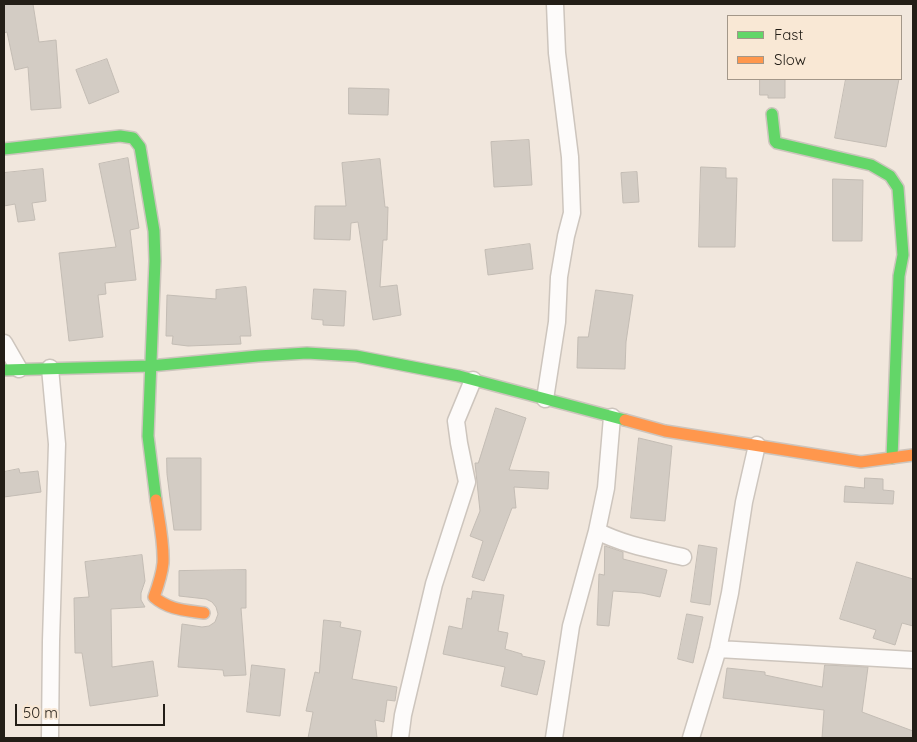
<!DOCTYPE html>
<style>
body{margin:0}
#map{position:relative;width:917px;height:742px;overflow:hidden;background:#f1e7dd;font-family:Quicksand,sans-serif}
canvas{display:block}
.frame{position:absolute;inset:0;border:5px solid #231e17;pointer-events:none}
.legend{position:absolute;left:727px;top:15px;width:175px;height:65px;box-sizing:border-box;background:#f9e8d5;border:1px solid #a39789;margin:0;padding:6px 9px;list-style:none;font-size:15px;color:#231e17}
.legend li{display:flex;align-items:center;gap:10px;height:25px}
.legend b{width:25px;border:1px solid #a39789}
.scale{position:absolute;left:15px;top:704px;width:150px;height:22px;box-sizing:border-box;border:2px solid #231e17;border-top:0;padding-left:6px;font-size:15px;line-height:18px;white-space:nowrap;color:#231e17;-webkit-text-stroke:4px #f9e8d5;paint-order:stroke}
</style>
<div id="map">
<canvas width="917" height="742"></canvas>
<div class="frame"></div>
<ul class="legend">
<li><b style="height:6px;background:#63d668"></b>Fast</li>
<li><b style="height:6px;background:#ff974d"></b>Slow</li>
</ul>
<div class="scale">50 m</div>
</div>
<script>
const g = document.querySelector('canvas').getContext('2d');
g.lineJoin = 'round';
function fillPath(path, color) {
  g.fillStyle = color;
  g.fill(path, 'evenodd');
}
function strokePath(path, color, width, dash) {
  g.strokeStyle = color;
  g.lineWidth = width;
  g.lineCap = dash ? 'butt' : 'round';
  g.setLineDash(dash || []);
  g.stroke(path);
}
const building = new Path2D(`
 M4,4h29l6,38 17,-2 5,68 -30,2 -3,-43 -13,3 -8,-38 -3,1z
 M107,59l12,33 -30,12 -13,-34z
 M760,79h25v19h-17v-3h-8z
 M846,79h53l-13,68 -51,-9z
 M349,88l40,1 -1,26 -39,-1z
 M529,140l3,45 -38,2 -3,-45z
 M128,158l11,70 -9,2 6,50 -31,3 1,11 -8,1 5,42 -34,4 -10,-88 57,-6 -17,-83z
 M380,159l5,48h3l-1,33h-4l-3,47 17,-2 4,30 -28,5 -15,-98 -7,1 -1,17 -36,-1 1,-33h31l-4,-43z
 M701,167l25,1v10h11l-2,69h-36z
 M43,169l3,32 -14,2 3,17 -17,2 -3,-18 -11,2v-33z
 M637,172l2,30 -16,1 -2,-30z
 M833,179l30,1 -1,61h-29z
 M530,244l3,25 -45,6 -3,-25z
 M246,287l5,49h-11l1,8 -53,2 -16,-2 1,-8h-7l1,-41 49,4v-9z
 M314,289l32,2 -2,35 -21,-1v-5l-11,-1z
 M596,290l37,5 -7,47 -1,27 -48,-1 1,-31h10z
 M496,408l30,10 -17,52 40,2 -1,17 -34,-2 2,21h-4l-28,73 -12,-4 11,-36 -13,-5 10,-25 -5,-48h3z
 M639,438l33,8 -7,75 -34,-3z
 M167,458h34v72h-27l-7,-56z
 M19,469l1,4 18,-2 3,21 -37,5v-25z
 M865,478l18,1v11l11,1 -1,13 -49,-2 1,-16 19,2z
 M699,545l18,3 -7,57 -19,-3z
 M605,546l18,6v7l44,11 -7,27 -18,-4 -29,-2 -4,35 -12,-1 2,-51 5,1z
 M142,555l3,26 -4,12v7l4,7 -34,2 1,58 41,-6 5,35 -68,10 -8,-53h-7l-1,-55 15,-1 -4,-35z
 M857,562l56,17v47l-11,-3 -7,22 -22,-7 3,-8 -36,-11z
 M246,570v38h-5l5,67 -22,1 -1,-6 -45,-3 4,-43 20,3 7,-1 6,-4 3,-8 -2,-7 -4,-5 -6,-3 -27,-3v-25z
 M473,591l31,4 -6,36 10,2 -3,16 17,5v2l23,5 -8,34 -36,-9 4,-19 -62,-13 6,-28 13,3 5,-31 4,1z
 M687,614l16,3 -10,46 -15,-4z
 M324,620l17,2 -1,5 21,4 -9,48 45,8 -2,14 -8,-1 -3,22 -9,-2 2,18h-69l5,-26 -7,-1 9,-39 4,1z
 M252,665l33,4 -5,47 -33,-4z
 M825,665l43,2 -6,45 51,19v7h-91l2,-28 -101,-12 4,-30 38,4v3l57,12z`);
fillPath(building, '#d3ccc4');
strokePath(building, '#c3bcb4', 1);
const street = new Path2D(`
 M4,343l15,26
 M50,368l7,76 -6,197 -1,97
 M545,399l12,-77 2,-45 7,-41 6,-23 -2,-56 -13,-104 -2,-49
 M597,531c27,14 57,19 86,26
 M718,649l195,11
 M400,738l3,-23 31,-131 33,-102 -8,-39 -3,-22 17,-41
 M554,738l17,-112 26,-95 9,-43 6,-71
 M691,738l27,-89 12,-56 14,-91 13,-57`);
const fast = new Path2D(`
 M772,114l3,27 2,2 94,22 19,11 8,12 5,67 -4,21 -7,182
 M4,149l116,-13 13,2 7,9 14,84 1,30 -7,175 8,64
 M4,370l146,-4 108,-10 49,-3 49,3 103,20 166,44`);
const slow = new Path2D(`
 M625,420l40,11 196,31 52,-7
 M156,500c3,20 8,42 7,63 -1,11 -5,23 -9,34 15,13 31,13 50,16`);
strokePath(street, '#cdc5bd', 19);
strokePath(fast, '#cdc5bd', 14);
strokePath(slow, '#cdc5bd', 14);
strokePath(street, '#fdfbfa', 16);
strokePath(fast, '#63d668', 11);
strokePath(slow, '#ff974d', 11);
</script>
